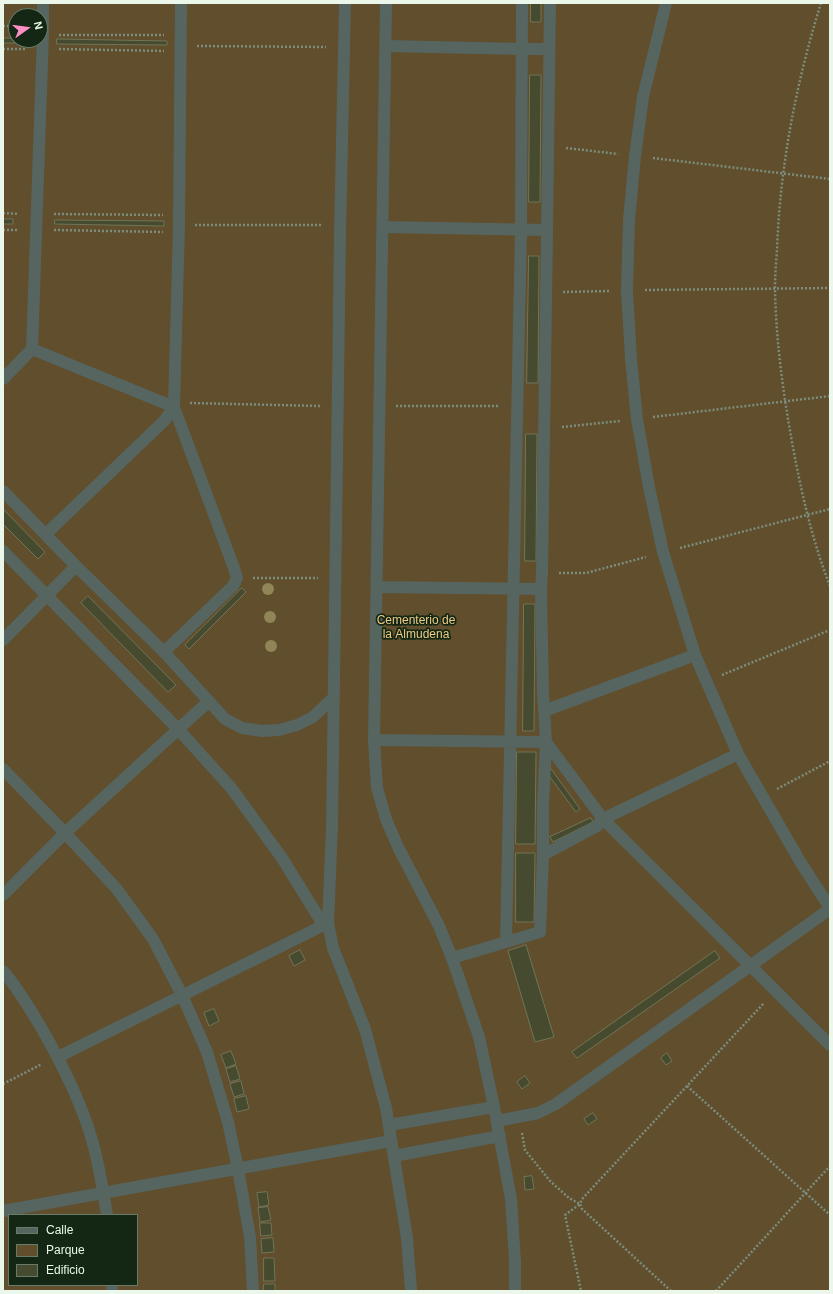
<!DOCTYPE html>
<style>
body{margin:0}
#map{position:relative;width:833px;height:1294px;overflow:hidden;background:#1d311e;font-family:Helvetica,sans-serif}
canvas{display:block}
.frame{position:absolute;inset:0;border:4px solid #eaf7ea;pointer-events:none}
.legend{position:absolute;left:8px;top:1214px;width:130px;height:72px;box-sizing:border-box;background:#132714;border:1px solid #697a6a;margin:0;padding:5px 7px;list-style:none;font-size:12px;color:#eaf7ea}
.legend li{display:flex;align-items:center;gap:8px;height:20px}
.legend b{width:20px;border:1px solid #697a6a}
.north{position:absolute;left:8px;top:8px;width:40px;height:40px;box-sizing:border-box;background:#132714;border:1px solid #697a6a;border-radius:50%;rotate:76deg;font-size:11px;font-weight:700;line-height:16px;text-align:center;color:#eaf7ea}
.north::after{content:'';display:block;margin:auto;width:14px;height:18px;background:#fc8fc3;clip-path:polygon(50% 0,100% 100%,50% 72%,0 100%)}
</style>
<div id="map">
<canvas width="833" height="1294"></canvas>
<div class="frame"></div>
<ul class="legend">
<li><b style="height:5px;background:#566560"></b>Calle</li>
<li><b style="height:11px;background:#604e2c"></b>Parque</li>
<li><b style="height:11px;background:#464a2e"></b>Edificio</li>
</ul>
<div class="north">N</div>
</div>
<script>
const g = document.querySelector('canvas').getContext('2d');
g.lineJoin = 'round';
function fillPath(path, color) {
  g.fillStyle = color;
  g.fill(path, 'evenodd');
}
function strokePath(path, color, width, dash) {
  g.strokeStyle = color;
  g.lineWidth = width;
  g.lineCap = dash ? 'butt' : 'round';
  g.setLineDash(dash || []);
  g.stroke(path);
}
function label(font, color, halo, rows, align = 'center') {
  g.font = font + ' Helvetica,sans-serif';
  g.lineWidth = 3.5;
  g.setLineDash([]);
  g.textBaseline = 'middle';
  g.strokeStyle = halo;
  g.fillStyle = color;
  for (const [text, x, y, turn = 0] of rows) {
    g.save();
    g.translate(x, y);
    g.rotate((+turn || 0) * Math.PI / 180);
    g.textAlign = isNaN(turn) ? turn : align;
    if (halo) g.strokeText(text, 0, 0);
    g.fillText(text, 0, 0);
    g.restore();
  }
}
fillPath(new Path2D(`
 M3,3h827v1288h-827zM16,16h24v24h-24zM9,1215h128v70h-128z`), '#604e2c');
const building = new Path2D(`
 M531,3h10v19h-10z
 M3,38h12v5h-12z
 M57,39l110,2v4l-110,-1z
 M530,75h11l-1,127h-11z
 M3,219h10v5h-10z
 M55,220l109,1v5l-109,-2z
 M529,256h10l-1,127h-11z
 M526,434h11l-1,127h-11z
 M3,509l42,43 -7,7 -35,-35z
 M242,588l4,4 -57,57 -4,-4z
 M88,596l88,89 -8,7 -87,-89z
 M524,604h11l-1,127h-11z
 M517,752h19l-1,92h-19z
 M551,769l29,40 -4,3 -29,-39z
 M591,818l2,4 -40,20 -3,-5z
 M516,853h19l-1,69h-18z
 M526,945l28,92 -19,5 -27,-91z
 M300,950l5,10 -11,6 -5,-10z
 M715,951l5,7 -143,100 -5,-6z
 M214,1009l5,12 -10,5 -5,-13z
 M231,1051l5,13 -10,4 -5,-13z
 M667,1053l5,8 -6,4 -5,-7z
 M236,1066l4,13 -10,3 -4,-13z
 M525,1076l5,7 -8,6 -5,-7z
 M241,1081l3,13 -10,3 -4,-13z
 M246,1096l3,13 -12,3 -3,-13z
 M593,1113l4,6 -9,6 -4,-6z
 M532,1176l2,13 -9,1 -1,-13z
 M267,1192l2,13 -10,2 -2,-14z
 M268,1207l3,13 -11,2 -2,-14z
 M260,1223h11l1,12 -11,1z
 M273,1238l1,14 -12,1 -1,-14z
 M264,1258h10l1,23h-11z
 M264,1284h11v7h-11z`);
fillPath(building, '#464a2e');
strokePath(building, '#717557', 1);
strokePath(new Path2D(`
 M821,3c-25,80 -41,163 -44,247 -1,13 -2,26 -2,39 1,52 8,103 17,153 9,49 20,98 38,144
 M3,26h13
 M59,35h105
 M197,46l129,1
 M3,49h23
 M59,49l105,2
 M566,148l52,6
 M653,158l177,21
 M3,213l16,1
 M54,214l109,1
 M195,225h127
 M3,230h16
 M54,230l109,2
 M645,290l185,-2
 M563,292l47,-1
 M190,403l131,3
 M396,406h103
 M653,417l177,-21
 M562,427l58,-6
 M680,548l150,-39
 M559,573h27l60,-16
 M253,578h65
 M722,675l108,-45
 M777,789l53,-28
 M3,1084l39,-20
 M687,1086l143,129
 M522,1133l3,17 25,31 19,17 11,6 -15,11 16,76
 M671,1291l-89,-82 -2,-5 2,-5 182,-196
 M716,1291l114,-125`), '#7c8d7d', 2.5, [2, 2]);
strokePath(new Path2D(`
 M345,3l-5,231 -8,593 -4,96 5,25 32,81 21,79 21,130 4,53
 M386,3l-12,737 3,48 9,31 12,28 41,79 13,32 27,79 15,70 17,92 4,63v29
 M666,3l-23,94 -8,59 -6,64 -2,70 4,69 6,60 12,68 14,65 32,103 43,99 63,109 29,45
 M386,46l137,3h26
 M383,227l164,3
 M32,349l142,58 60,161 3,10 -4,8 -69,66
 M3,379l29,-30 11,-315v-31
 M3,491l73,75 88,86 61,67 17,9 20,3 17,-1 18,-5 16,-8 20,-19
 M46,534l118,-113 10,-14 5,-182 2,-222
 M3,551l175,178 54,60 50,69 37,60 9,5
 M377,587l164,2
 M3,640l73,-74
 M544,711l151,-56
 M374,740l172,2
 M546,742l57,77 227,226
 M3,769l62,64 51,55 37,51 29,56 25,57 21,70 10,47 12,68 3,54
 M543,855v-48l3,-65 -3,-50 -2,-103 1,-16c4,-190 5,-380 8,-570
 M3,895l62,-62 143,-131
 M506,942l15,-712 1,-227
 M452,958l88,-26 3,-77 54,-29 6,-7 135,-65
 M3,971c15,17 27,38 39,58 20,35 39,72 50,111 7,24 11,50 15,75
 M58,1057l270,-134
 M497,1121l41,-8 18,-9 274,-195
 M389,1125l105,-18
 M394,1156l106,-20
 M3,1211l388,-70
 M112,1285v6`), '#566560', 12);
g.fillStyle = '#908556';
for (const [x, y] of [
 [268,589],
 [270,617],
 [271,646]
]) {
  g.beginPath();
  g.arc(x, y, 6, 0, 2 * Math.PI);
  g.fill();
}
label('12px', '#efca84', '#132714', [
 ["Cementerio de",416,621],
 ["la Almudena",416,635]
]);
</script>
